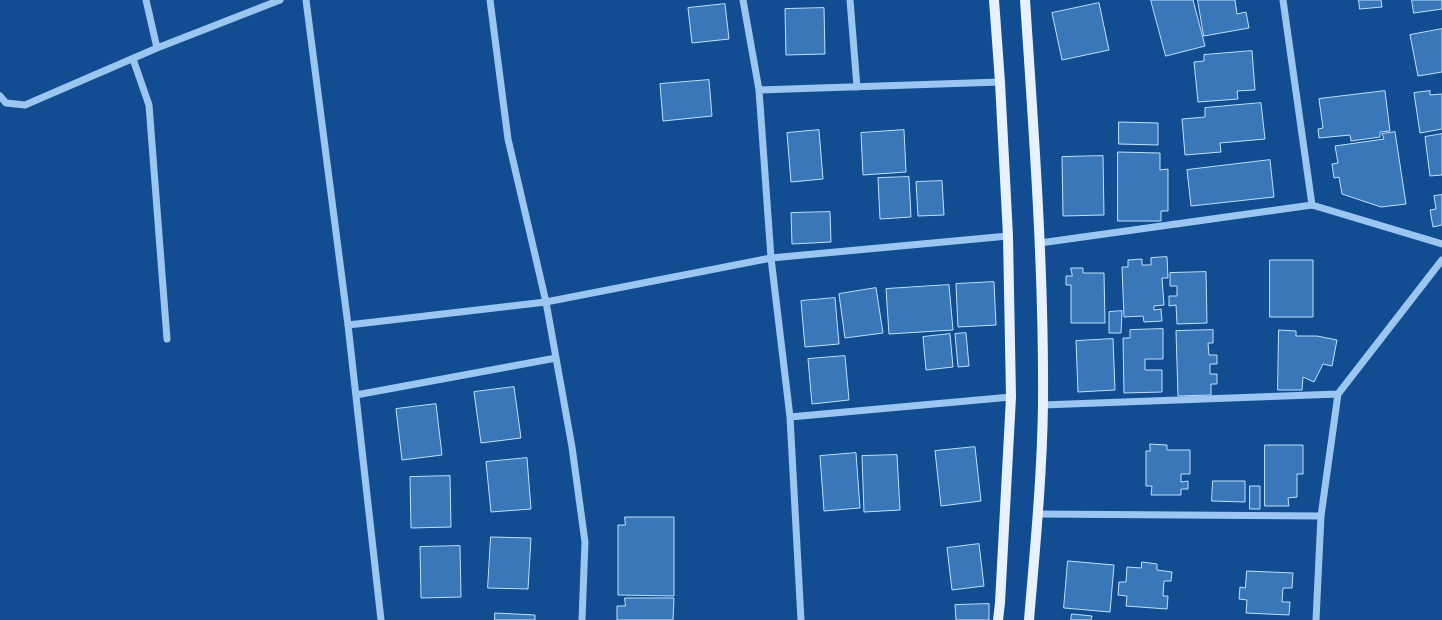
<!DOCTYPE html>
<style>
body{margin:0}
canvas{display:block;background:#114d90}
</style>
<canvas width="1442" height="620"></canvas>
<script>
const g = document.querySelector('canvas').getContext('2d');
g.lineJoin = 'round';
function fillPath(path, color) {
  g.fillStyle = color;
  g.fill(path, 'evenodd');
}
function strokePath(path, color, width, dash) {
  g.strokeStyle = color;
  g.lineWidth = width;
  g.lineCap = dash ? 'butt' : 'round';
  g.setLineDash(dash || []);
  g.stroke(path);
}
const building = new Path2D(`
 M1151,0h42l12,46 -39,10z
 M1198,0h37l2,14 9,-2 3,16 -45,8z
 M1359,0h22l1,7 -22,2z
 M1412,0h30v9l-28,4z
 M1099,3l10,47 -47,10 -10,-47z
 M725,4l4,35 -37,4 -4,-35z
 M824,8l1,46 -39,1 -1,-46z
 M1442,29v43l-24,4 -8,-41z
 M1252,51l3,39 -18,1 1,8 -40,3 -4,-40 10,-1v-6z
 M709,80l3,36 -49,5 -3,-37z
 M1385,91l5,40 -10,1v5l-29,4 -1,-6 -31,3 -1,-9 5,-1 -4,-29z
 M1430,91v4l12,-1v35l-22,4 -6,-40z
 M1261,103l4,36 -45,4 1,9 -36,3 -3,-36 23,-2v-9z
 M1119,122l39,1v22l-39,-1z
 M819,130l4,49 -32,3 -4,-49z
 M904,130l2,42 -43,3 -2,-42z
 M1395,132l11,72 -25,3 -39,-13 -3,-17 -5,1 -2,-14 6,-1 -3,-17 49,-7 -2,-5z
 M1442,134v41l-12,1 -5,-39z
 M1118,152l42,1v17l8,-1v42h-7v10h-43z
 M1103,156l1,59 -41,1 -1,-59z
 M1270,160l4,37 -83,9 -4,-36z
 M909,177l2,40 -31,2 -2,-41z
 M942,181l2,34 -26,1 -2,-34z
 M1442,195v30l-9,2 -3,-17 6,-1 -2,-13z
 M830,212l1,30 -39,2 -1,-31z
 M1167,257l1,21h-6l2,27 -10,1v4l7,-1 1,12 -18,1 -1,-6 -19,1 -2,-50h6v-7l14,-1v6h9v-7z
 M1270,260h43v57h-43z
 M1071,268h12v5h21l1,50h-34v-38h-5v-9h6z
 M1206,272l1,51 -30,1 -1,-19 -7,1v-10h8v-10h-7v-13z
 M994,282l2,43 -38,2 -2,-43z
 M949,285l4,45 -64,4 -3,-45z
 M876,288l7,45 -38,5 -6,-44z
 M835,298l4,46 -34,3 -4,-46z
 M1122,311l-1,22h-12v-21z
 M1163,329v30h-18v11h17v22l-38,1 -1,-55h7v-8z
 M1213,330v13h-5l1,12h8v9h-7v10h7v10h-6v11l-33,1 -2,-65z
 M1279,330l17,1v5h21l20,4 -5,26 -9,-2 -9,18 -11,-5 -1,13h-24z
 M966,333l3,33 -11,1 -3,-33z
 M950,334l3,33 -27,3 -3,-33z
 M1113,339l2,51 -37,2 -2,-51z
 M845,356l4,44 -37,4 -4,-45z
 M514,387l7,51 -40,5 -7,-51z
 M436,404l6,51 -40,5 -6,-51z
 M1150,444l17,1v5h23v24h-9v8l7,-1v8h-7v6h-30l1,-9h-6v-35h4z
 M1265,445h38v29h-6v23l-9,1 1,8h-24z
 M975,447l6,54 -40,5 -6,-55z
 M856,453l4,55 -36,3 -4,-55z
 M897,455l3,55 -36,2 -2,-56z
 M527,458l4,51 -40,3 -5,-50z
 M450,476l1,51 -40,1 -1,-51z
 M1213,481h32v21l-33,-1z
 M1250,486h10v23h-10z
 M625,517h49v79l-56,-1v-70h7z
 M491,537l40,1 -3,51 -40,-1z
 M979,544l5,42 -32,4 -5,-42z
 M460,546l1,51 -40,1 -1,-51z
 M1068,561l46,4 -4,47 -46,-4z
 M1142,562l15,2v6l15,2 -1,9h-7l-1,15h5l-1,13 -41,-3 1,-10 -9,-1 1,-13h7l1,-15 14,1z
 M1247,571l46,2 -1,15h-9l-1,14h8l-1,13 -43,-2 1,-13 -8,-1 1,-12 5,1z
 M625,598h49l-1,22h-56v-14h8z
 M989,604v16h-33l-1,-15z
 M495,613l40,2v5h-40z
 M1072,614l20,2 -1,4h-20z`);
fillPath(building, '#3977b9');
strokePath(building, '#c2dffd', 1);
strokePath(new Path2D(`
 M146,0l11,48 123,-48
 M306,0l42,325 198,-23 225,-44 237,-22
 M490,0l18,139 38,163 26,145 13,95 -3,78
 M743,0l16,90 12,168 19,159 11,203
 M850,0l7,87
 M1283,0l29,205
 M133,59l16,46 18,234
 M759,90l241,-8
 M0,96l6,7 19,2 132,-57
 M1040,243l272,-38 130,39
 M348,325l33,295
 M356,395l200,-37
 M1043,405l295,-11
 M790,417l221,-20
 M1038,514l283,2 17,-122 104,-134
 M1316,620l5,-104`), '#9bc6f2', 7);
strokePath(new Path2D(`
 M994,0l6,82 8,154 3,161 -11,206 -2,17
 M1025,0c9,135 19,270 18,405 -1,72 -8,144 -14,215`), '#e7f1ff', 10);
</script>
